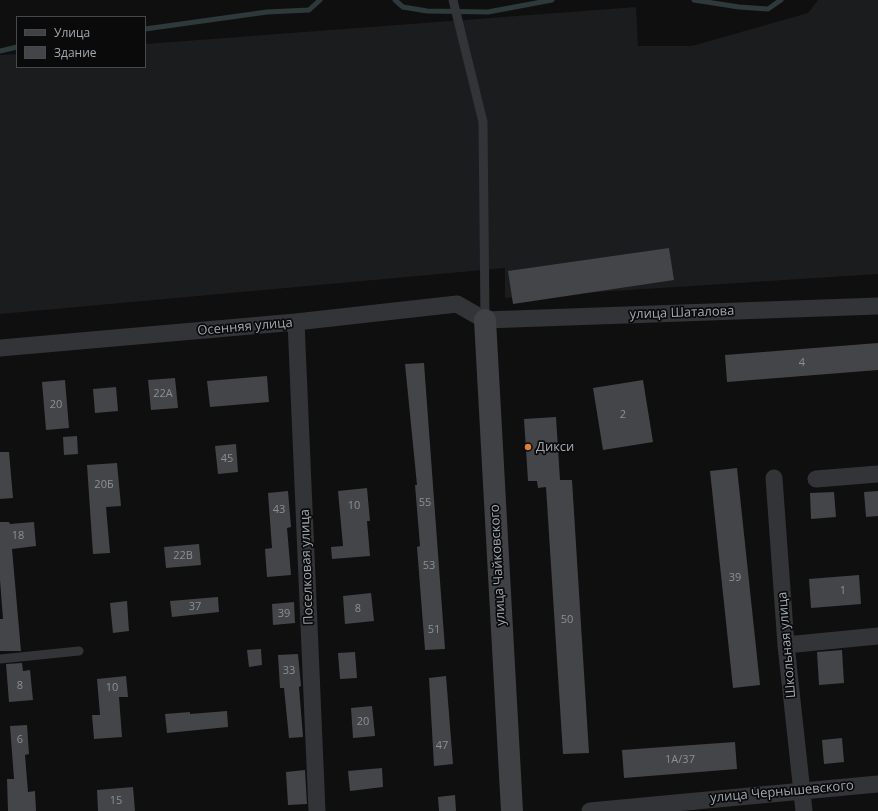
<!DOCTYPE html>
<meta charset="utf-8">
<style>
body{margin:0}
#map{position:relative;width:878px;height:811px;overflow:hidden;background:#0f0f10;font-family:"Open Sans",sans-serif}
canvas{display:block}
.legend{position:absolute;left:16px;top:16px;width:130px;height:52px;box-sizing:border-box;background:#0a0a0b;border:1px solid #464a4d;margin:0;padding:5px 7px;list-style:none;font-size:12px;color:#a1a9af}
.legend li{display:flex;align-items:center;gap:8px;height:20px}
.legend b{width:20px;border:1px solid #464a4d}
</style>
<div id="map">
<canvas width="878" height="811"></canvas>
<ul class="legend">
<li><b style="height:5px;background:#3f4144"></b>Улица</li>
<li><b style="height:11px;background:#434548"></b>Здание</li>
</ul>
</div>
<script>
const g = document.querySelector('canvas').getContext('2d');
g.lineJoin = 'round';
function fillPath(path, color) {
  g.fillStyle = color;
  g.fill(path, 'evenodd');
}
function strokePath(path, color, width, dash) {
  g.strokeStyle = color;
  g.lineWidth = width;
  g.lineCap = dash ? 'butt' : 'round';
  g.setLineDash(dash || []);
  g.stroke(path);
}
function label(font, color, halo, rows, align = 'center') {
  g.font = font + ' "Open Sans",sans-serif';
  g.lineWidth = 3.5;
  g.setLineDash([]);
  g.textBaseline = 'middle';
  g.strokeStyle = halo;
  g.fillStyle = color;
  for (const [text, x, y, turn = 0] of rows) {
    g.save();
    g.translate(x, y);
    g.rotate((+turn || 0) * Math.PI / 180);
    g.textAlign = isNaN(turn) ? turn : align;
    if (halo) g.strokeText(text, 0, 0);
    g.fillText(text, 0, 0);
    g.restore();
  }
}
fillPath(new Path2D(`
 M818,0h60v274l-373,24v-30l-505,46v-259l17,-1v13h128v-23l491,-37 2,39h54l116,-33z`), '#1b1c1d');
strokePath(new Path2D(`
 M395,0l8,7 24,4 61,1 64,-12
 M694,0l45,7 29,2 13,-9
 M145,29l122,-17 42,-2 11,-10
 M0,51l17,-4`), '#2e393b', 5);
fillPath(new Path2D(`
 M669,248l5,32 -161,24 -5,-33z
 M878,343v27l-151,12 -2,-27z
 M424,363l21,286 -20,1 -8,-103 3,-1 -5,-61h2l-12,-121z
 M267,376l2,26 -59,5 -3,-26z
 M175,378l3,30 -27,2 -3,-30z
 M65,380l4,48 -23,2 -4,-48z
 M643,380l10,62 -50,8 -10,-62z
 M116,387l2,24 -23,2 -2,-24z
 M556,417l4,63h12l17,273 -26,1 -17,-267 -8,1 -1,-7h-9l-4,-62z
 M77,436l1,18 -14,1 -1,-18z
 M236,444l2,28 -20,2 -3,-28z
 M0,452h9l4,46 -13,1z
 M117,463l4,43 -15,1 4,46 -17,1 -6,-89z
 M737,468l23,217 -27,3 -23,-217z
 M367,488l3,33h-3l3,35 -38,3 -1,-12 12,-1 -5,-55z
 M288,491l3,36 -4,1 4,47 -24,2 -2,-28 7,-1 -4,-55z
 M878,491v25l-12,1 -2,-25z
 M834,492l2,25 -25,2 -1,-26z
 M0,522h9l1,2 24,-2 2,24 -24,3 9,102h-21v-32h3l-3,-39z
 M199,544l2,21 -35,3 -2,-21z
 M859,575l2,29 -50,4 -2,-29z
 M371,593l3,28 -29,3 -2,-28z
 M218,597l1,15 -47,5 -2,-16z
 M127,601l2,30 -16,2 -3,-30z
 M294,602l1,21 -22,2 -1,-21z
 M261,649l1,16 -13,2 -2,-17z
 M842,650l2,33 -25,2 -2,-33z
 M355,652l2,26 -17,1 -2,-26z
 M298,654l3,32 -2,1 4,50 -14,1 -5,-50h-4l-2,-33z
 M22,663l1,8 7,-1 3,30 -24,2 -3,-38z
 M126,676l2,21h-9l3,40 -28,2 -2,-24h8l-3,-36z
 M446,676l7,88 -19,2 -5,-88z
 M372,706l3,30 -22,2 -2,-30z
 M227,711l1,16 -61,6 -2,-19 25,-2v2z
 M27,725l2,29 -4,1 3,37 7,-1 1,20h-28l-1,-32h7l-4,-53z
 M842,738l2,24 -20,2 -2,-24z
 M735,742l2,27 -113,9 -2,-28z
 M382,768l1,19 -33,4 -2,-20z
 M305,770l2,34 -19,1 -2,-33z
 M133,787l2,24h-37l-1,-21z
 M455,795l1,16h-17l-1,-14z`), '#434548');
strokePath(new Path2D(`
 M453,0l30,122 2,198
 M0,659l79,-8`), '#323437', 9);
strokePath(new Path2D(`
 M296,322l21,489
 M0,348l296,-26 161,-18 28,16 393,-14
 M774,478l12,167 18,166
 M816,479l62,-5
 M786,645l92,-9
 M590,811l288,-27`), '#323437', 17);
strokePath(new Path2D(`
 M485,320l27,491`), '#3f4144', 22);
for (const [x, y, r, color] of [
 [528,447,4,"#dd7e3a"]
]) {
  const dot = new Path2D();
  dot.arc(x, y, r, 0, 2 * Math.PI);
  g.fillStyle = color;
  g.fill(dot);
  strokePath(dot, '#0a0a0b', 1.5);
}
label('11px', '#8a9095', null, [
 ["4",802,363],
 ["22А",163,394],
 ["20",56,405],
 ["2",623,415],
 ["45",227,459],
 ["20Б",104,485],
 ["55",425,503],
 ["10",354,506],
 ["43",279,510],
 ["18",18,536],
 ["22В",183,556],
 ["53",429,566],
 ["39",735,578],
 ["1",843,591],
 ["37",195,607],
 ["8",358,609],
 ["39",284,614],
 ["50",567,620],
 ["51",434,630],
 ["33",289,671],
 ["8",20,686],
 ["10",112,688],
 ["20",363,722],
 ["6",20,740],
 ["47",442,746],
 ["1А/37",680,760],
 ["15",116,801]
]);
label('13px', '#a1a9af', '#0a0a0b', [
 ["улица Шаталова",682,313,-2],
 ["Осенняя улица",245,327,-5],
 ["улица Чайковского",498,565,-93],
 ["Поселковая улица",307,567,-92],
 ["Школьная улица",787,645,-95],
 ["улица Чернышевского",782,792,-5]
]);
label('13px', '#a1a9af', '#0a0a0b', [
 ["Дикси",536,447]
], 'left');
</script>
